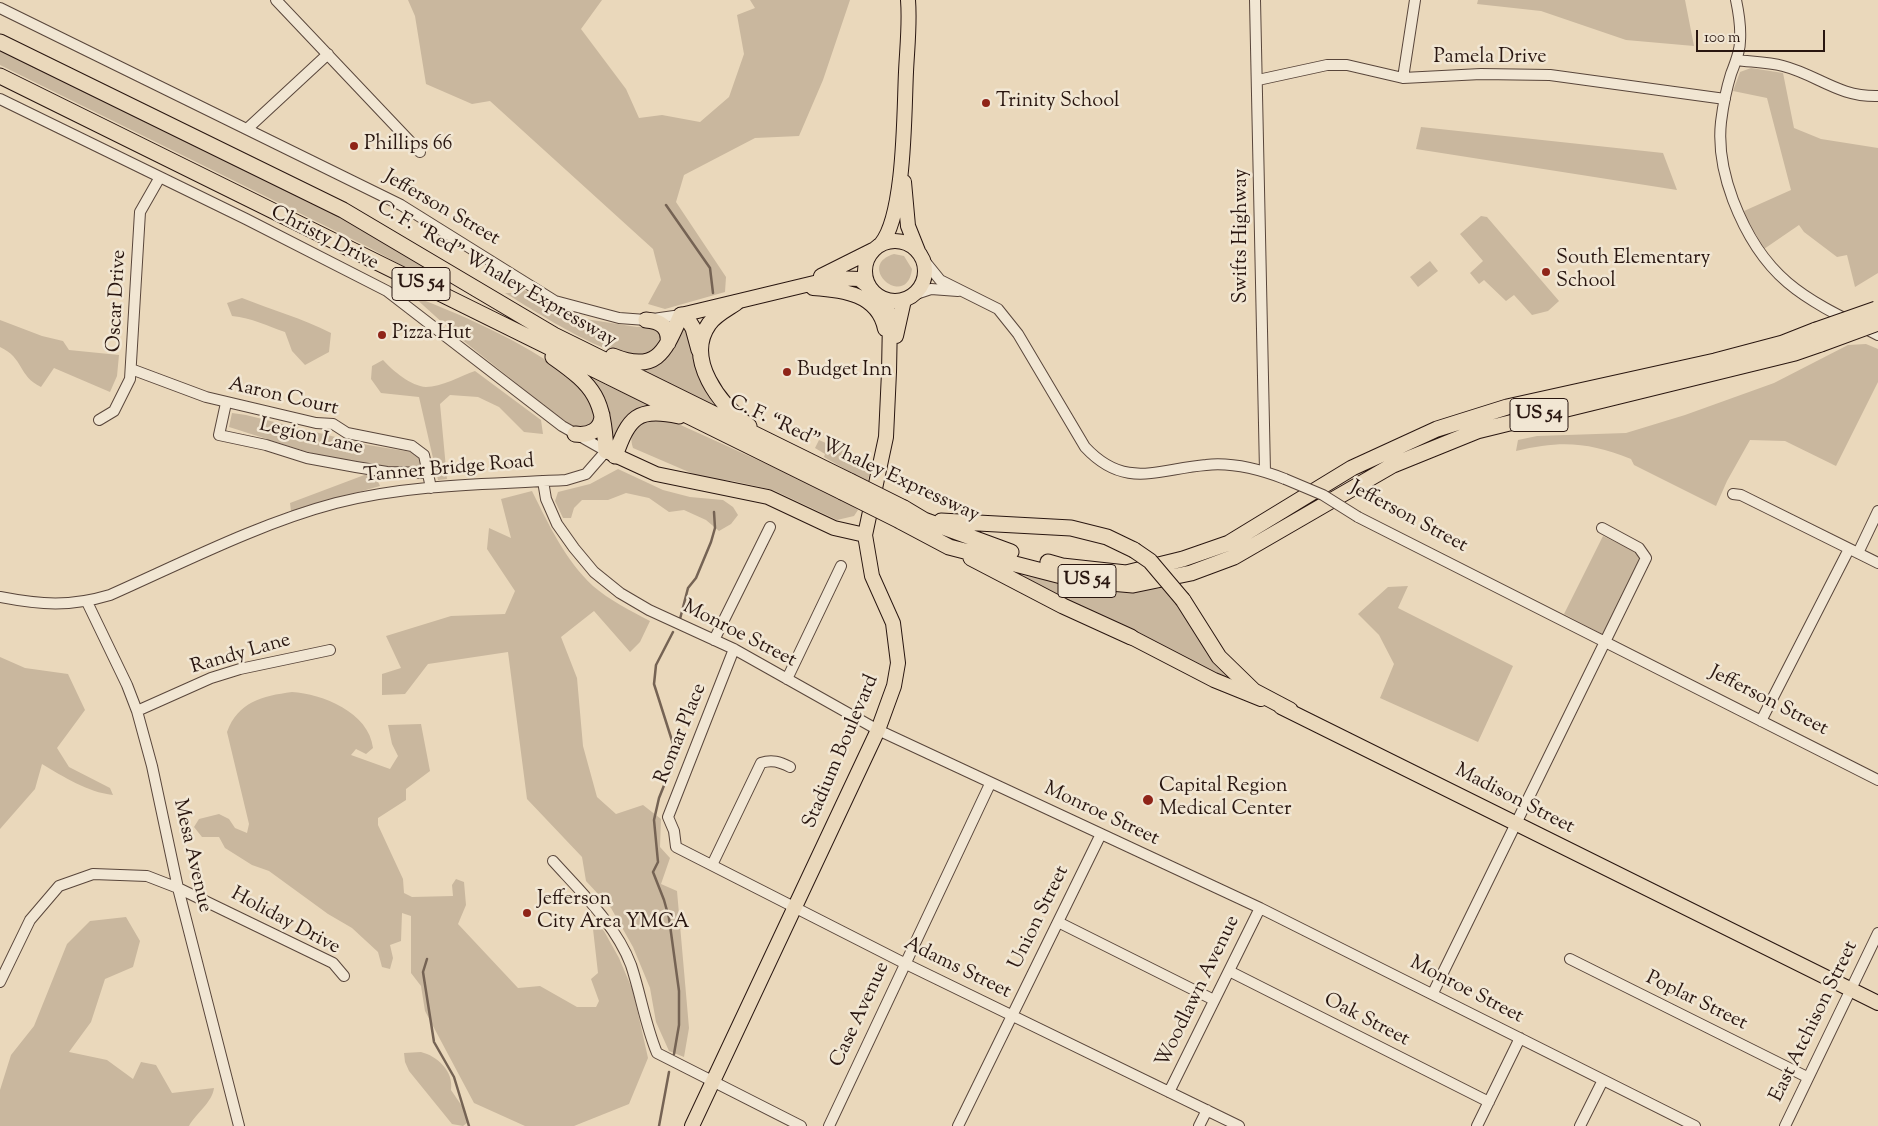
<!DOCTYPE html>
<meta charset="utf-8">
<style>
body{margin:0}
#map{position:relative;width:1878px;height:1126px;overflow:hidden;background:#ead8bb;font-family:"Sorts Mill Goudy",serif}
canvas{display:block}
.scale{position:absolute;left:1696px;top:30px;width:129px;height:22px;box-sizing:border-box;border:2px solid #291610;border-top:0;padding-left:6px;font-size:15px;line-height:18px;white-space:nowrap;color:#291610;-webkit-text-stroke:4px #f1e6d3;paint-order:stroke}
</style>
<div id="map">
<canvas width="1878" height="1126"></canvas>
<div class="scale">100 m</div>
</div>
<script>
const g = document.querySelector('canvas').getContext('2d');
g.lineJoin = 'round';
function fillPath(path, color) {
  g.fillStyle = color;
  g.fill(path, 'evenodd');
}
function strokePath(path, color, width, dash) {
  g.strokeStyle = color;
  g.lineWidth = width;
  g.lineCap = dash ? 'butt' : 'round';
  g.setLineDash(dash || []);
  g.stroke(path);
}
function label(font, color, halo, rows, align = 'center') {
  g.font = font + ' "Sorts Mill Goudy",serif';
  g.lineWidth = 5;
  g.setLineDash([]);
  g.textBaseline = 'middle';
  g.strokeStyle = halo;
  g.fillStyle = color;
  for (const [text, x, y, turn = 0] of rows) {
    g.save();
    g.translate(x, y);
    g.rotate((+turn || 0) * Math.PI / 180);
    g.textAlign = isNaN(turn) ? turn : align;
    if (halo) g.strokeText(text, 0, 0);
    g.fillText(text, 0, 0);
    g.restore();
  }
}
fillPath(new Path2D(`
 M408,0h194l-21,29 45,60 13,29 23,-3 38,7 29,-25 15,-43 -7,-39 18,-7 -5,-8h100l-27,80 -24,56 -44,2 -71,37 -8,27 50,75 -1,15 -60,17 -17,-5 13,-24 -8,-31 -163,-148 -18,3 -46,-20 -11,-68z
 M1478,0h207l9,46 -68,-6 -85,-29 -64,-7z
 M0,46l350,174 100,59 -5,10 -77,-42 -368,-182z
 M1751,68l32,5 11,55 27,11 57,9v125l-23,14 -8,-32 -10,2 -33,-25 -5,-7 -35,24 -13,-20 -7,-18 47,-21 -24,-92 -34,-7 7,-19z
 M1421,127l242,26 14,37 -261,-41z
 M1481,216l6,1 72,84 -11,10 -16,4 -18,-20 -8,6 -22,-21 -5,4 -9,-11 13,-12 -23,-27z
 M894,254l10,2 8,13c-5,42 -58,-3 -18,-15z
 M1430,261l8,10 -20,16 -8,-10z
 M521,288l35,20 23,10 58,9 13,-1 10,7v14c-5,3 -11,9 -17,10 -34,3 -108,-46 -138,-64h15z
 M413,296c52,20 123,51 165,88 8,7 14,19 21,27l-5,15 -16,3 -23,-15 -99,-79z
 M242,298c30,12 60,20 89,35l-2,19 -24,13 -13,-14 -7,-19c-18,-6 -33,-14 -53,-16l-5,-13z
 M0,320l42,16 21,5 6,9 50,5 -2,21 -7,16 -56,-24 -13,19c-23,-11 -17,-29 -41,-40z
 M686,325l29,77v4l-71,-35v-2l37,-43z
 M1866,344l12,5v33l-42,84 -51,-25 -35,-1 -23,41 -11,25 -82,-41 -3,-6c-42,-17 -70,-19 -115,-8l2,-11 19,-4 89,-3 59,-18 89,-32 74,-38z
 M383,360c10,11 28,26 43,27 15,0 35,-11 49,-16l66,49 2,14 -19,-2 -25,-25 -21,-10 -28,-2 -10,9 7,75 -9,1 -19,-83 -38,-4 -10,-14 1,-13z
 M589,377l66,31 -46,32z
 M232,413l14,2 122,30 49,8 7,6 -3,9c-58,6 -137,-24 -192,-41z
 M657,419l17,3 163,74 21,14 -4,6 -17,4 -64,-30 -40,-9 -28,-2 -72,-31c-6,-19 7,-26 24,-29z
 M819,440l54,24 -6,18 -43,-25 1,-3 -10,-6z
 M618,469l45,21 27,7 33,3 10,7 5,8 -7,9 -12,7 -13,-11 -22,-10 -15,2 -20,-14 -23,-5 -18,7h-26l-8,8 -3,10h-8l-8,-17 3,-9 32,-8z
 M367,474l8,1 5,11 -89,25 -1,-8z
 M532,491c17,34 33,69 61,95 16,14 38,25 57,35l-10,21 -10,10 -36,-41 -33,26 16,41 6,68 14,51 19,17 27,-9 18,14 -1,28 10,11 -9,26 16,7 12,137 -5,29 -15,-6 -13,-29 -6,-34 -17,-41 -22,-39 -25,-27 -4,-24 -55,-58 -19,-147 -80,12 -23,30 -23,1v-21l19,-6 -15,-32 65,-20 54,-2 10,-23 -28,-42 2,-21 22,10 -10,-39z
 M1603,536l33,16 5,7 -35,73 -4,2 -38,-20z
 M1009,573l96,18 25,1 39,-5 69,100z
 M1408,586l-10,22 115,58 -35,76 -98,-44 14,-34 -15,-29 -21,-21 30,-27z
 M0,657l25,11 43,6 17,36 -28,38 12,19 41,21 3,7c-26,-3 -49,-18 -71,-31l-7,25 -35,40z
 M292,692c30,2 77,20 81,56l-7,6 -10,-5 -5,6 39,14 8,-13 -6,-12 -4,-19 33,-1 9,47 -24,18v11l-28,18v7l25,54 1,14 8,4 41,-1 -1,-11 4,-6 8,3 2,23 -8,19 60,64 22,-2 37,21h19l3,-6 -8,-22 7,-6 -5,-44 5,-4 6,6 15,27 14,33 15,67 -19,46 -55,22h-49l-51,-23 -49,-92 -4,-25 -10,-13v-57l-9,-3 -1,28 -11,4 3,13 -3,11 -8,-2 -4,-15 -26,-24 -24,-14 -59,-43 -17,-6 -27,-17 -6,-11h-17l-8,-10 5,-8 20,-5 10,5 6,9 12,5 2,-9 -22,-92c11,-30 35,-36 65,-40z
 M126,917l14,24 -7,26 -28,12 -14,43 -22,30 38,8 26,19 8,-17 15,3 16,28 42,-5c-2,15 -18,25 -25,38h-189v-36l11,-35 23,-29 33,-82 23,-23z
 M421,1052c16,4 33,19 30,38l15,22 1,11 -4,3 -11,-2 -43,-53 -4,-9 -1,-9z`), '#c9b79e');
strokePath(new Path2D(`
 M666,205l44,63 3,25
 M680,619l8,-31 8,-10 15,-36 4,-14 -1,-16
 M673,632l-17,33 -2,19 21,66 -4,18 -12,30 -5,22 4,42 -5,10 11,28 5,18 10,73v34l-5,29
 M427,959l-4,13 11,70 20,35 15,49
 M659,1126l10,-54`), '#756354', 2.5);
const minor = new Path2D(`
 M276,0l144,152
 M1255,0l10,471
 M1736,0c3,14 5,27 4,41 0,12 -5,22 -9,33 -5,16 -8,32 -10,48 -3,27 3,54 12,78 31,81 72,99 145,135
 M0,8l401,197 154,96 64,17 27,2 35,-5
 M1736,60c16,2 32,2 47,6 35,9 55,31 95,30
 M1403,78l12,-78
 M1258,80l69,-15h20l56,13 78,-4 69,1 175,24
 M0,99l246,120 141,72 175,135 44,25 -20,23 -20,6c-76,4 -156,4 -230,23 -76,20 -154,60 -226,92 -40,12 -69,10 -110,2
 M247,129l81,-75
 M923,259l17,21 58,29 20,25 67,113c40,43 72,22 121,18 27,-3 53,4 79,14
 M913,295l18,-6 27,2
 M131,369l75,28 110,26 17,1 14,9 65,13 12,9 7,33
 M226,403l-7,32 47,10 41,13 49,9 31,5 41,1
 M99,420l15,-9 16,-32 10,-167 20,-35
 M543,481l3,18 11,25 17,24 20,24 26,21 29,17 85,39 144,81 382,178 435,218
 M1733,494l8,1 137,68
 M1358,517l520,263
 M1858,553l20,-42
 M87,602l40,83 10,26 15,55 26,122 61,238
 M714,640l56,-113
 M734,649l-66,168 6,14 2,16 228,116 335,163
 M787,679l54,-113
 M137,711l74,-33 29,-9 90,-19
 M1761,721l88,-172
 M553,861c28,31 63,64 78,104 10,30 14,59 26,88l144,73
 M712,865l49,-102c11,-4 19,-1 29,4
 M1058,922l156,78
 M1570,959l237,118
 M1229,971l260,131
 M0,982l30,-62 29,-34 34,-12 54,2 31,12 155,75 11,13
 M1433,993l213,-435 -7,-10 -37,-20
 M1169,1092l91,-184
 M829,1126l161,-342
 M958,1126l143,-292
 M1199,1126l8,-16
 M1477,1126l43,-88
 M1580,1126l23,-46
 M1785,1126l93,-193`);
const major = new Path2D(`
 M904,182l4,44 10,25
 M865 271a30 30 0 1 1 60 0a30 30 0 1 1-60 0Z
 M881,244c24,-29 23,-131 25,-172 1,-23 4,-48 2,-72
 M821,276l52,-26
 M813,288c30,2 65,6 72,41
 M681,315l154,-37 24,1 10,8
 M896,336l8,-36
 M606,451l50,23 112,23 66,31 31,7
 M1131,637l83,43 47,19
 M1281,707l597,296
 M692,1126l186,-396 16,-44 4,-23 -5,-40 -21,-47 -7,-41 21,-98 3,-65 1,-53 -3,-13 -11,-11`);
const highway = new Path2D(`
 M0,42l343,168 211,125 296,146
 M0,76l842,416
 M736,303c-9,6 -21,12 -27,21 -25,35 11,81 40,102
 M685,315l8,13 6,22
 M646,320c14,1 24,7 22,23
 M613,356c44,18 52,-5 68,-41
 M553,357c43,30 50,42 53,94
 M575,434c14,2 27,-4 27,-19
 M615,456c14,-39 22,-49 64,-40
 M904,508l20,12 87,32
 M900,521l49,26 128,33 56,5 58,-12 43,-16 159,-92 84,-34 318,-78 26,-9
 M941,521l130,7 36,9 27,13
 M971,558l92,48 68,31
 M1048,562l14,4 64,7 57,-14 46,-16 123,-75 85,-39 70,-22 208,-46 68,-18 33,-13
 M1183,600l36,57 35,34 36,19`);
strokePath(minor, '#59463b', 12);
strokePath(major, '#291610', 16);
strokePath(highway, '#291610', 17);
strokePath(minor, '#f1e6d3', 10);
strokePath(major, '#ead8bb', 14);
strokePath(highway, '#ead8bb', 15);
const minorBridge = new Path2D(`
 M1285,479l38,16 35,22`);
const highwayBridge = new Path2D(`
 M1816,330l60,-21
 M1821,344l57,-21
 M850,481l54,27
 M842,492l58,29
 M1134,550l16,11 33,39`);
strokePath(minorBridge, '#59463b', 12, []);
strokePath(highwayBridge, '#291610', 17, []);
strokePath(minorBridge, '#f1e6d3', 10);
strokePath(highwayBridge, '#ead8bb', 15);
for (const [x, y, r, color] of [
 [986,103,5,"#8f2418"],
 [354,146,5,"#8f2418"],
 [1546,272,5,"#8f2418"],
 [382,335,5,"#8f2418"],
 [787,372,5,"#8f2418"],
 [1148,800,6,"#8f2418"],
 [527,913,5,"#8f2418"]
]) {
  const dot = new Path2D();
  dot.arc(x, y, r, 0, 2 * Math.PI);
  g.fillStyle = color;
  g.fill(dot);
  strokePath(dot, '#f1e6d3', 2);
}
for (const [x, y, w] of [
 [421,284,58],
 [1539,415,58],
 [1087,581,58]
]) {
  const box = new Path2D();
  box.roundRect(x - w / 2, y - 16.5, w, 33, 4);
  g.fillStyle = '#f1e6d3';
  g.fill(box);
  strokePath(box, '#291610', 1);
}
label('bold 19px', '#291610', null, [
 ["US 54",421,284],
 ["US 54",1539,415],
 ["US 54",1087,581]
]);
label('20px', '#291610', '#f1e6d3', [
 ["Pamela Drive",1490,59],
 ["Jefferson Street",441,209,30],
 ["Swifts Highway",1243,236,-90],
 ["Christy Drive",324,239,27],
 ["C. F. “Red” Whaley Expressway",496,275,30],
 ["Oscar Drive",118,301,-87],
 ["Aaron Court",283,398,13],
 ["Legion Lane",311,438,13],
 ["C. F. “Red” Whaley Expressway",854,460,25],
 ["Tanner Bridge Road",449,470,-5],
 ["Jefferson Street",1408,518,28],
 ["Monroe Street",739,635,27],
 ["Randy Lane",241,655,-16],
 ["Jefferson Street",1768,702,27],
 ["Romar Place",682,734,-68],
 ["Stadium Boulevard",842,752,-67],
 ["Madison Street",1514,800,27],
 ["Monroe Street",1101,815,25],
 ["Mesa Avenue",191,856,77],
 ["Union Street",1040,918,-64],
 ["Holiday Drive",285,922,28],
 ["Adams Street",957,969,26],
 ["Monroe Street",1466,991,27],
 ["Woodlawn Avenue",1199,992,-64],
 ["Poplar Street",1696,1002,26],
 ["Case Avenue",861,1015,-65],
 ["Oak Street",1366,1021,27],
 ["East Atchison Street",1815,1022,-64]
]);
label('20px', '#291610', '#f1e6d3', [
 ["Trinity School",996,103],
 ["Phillips 66",364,146],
 ["South Elementary",1556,260],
 ["School",1556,283],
 ["Pizza Hut",392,335],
 ["Budget Inn",797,372],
 ["Capital Region",1159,788],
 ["Medical Center",1159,811],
 ["Jefferson",537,901],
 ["City Area YMCA",537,924]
], 'left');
</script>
